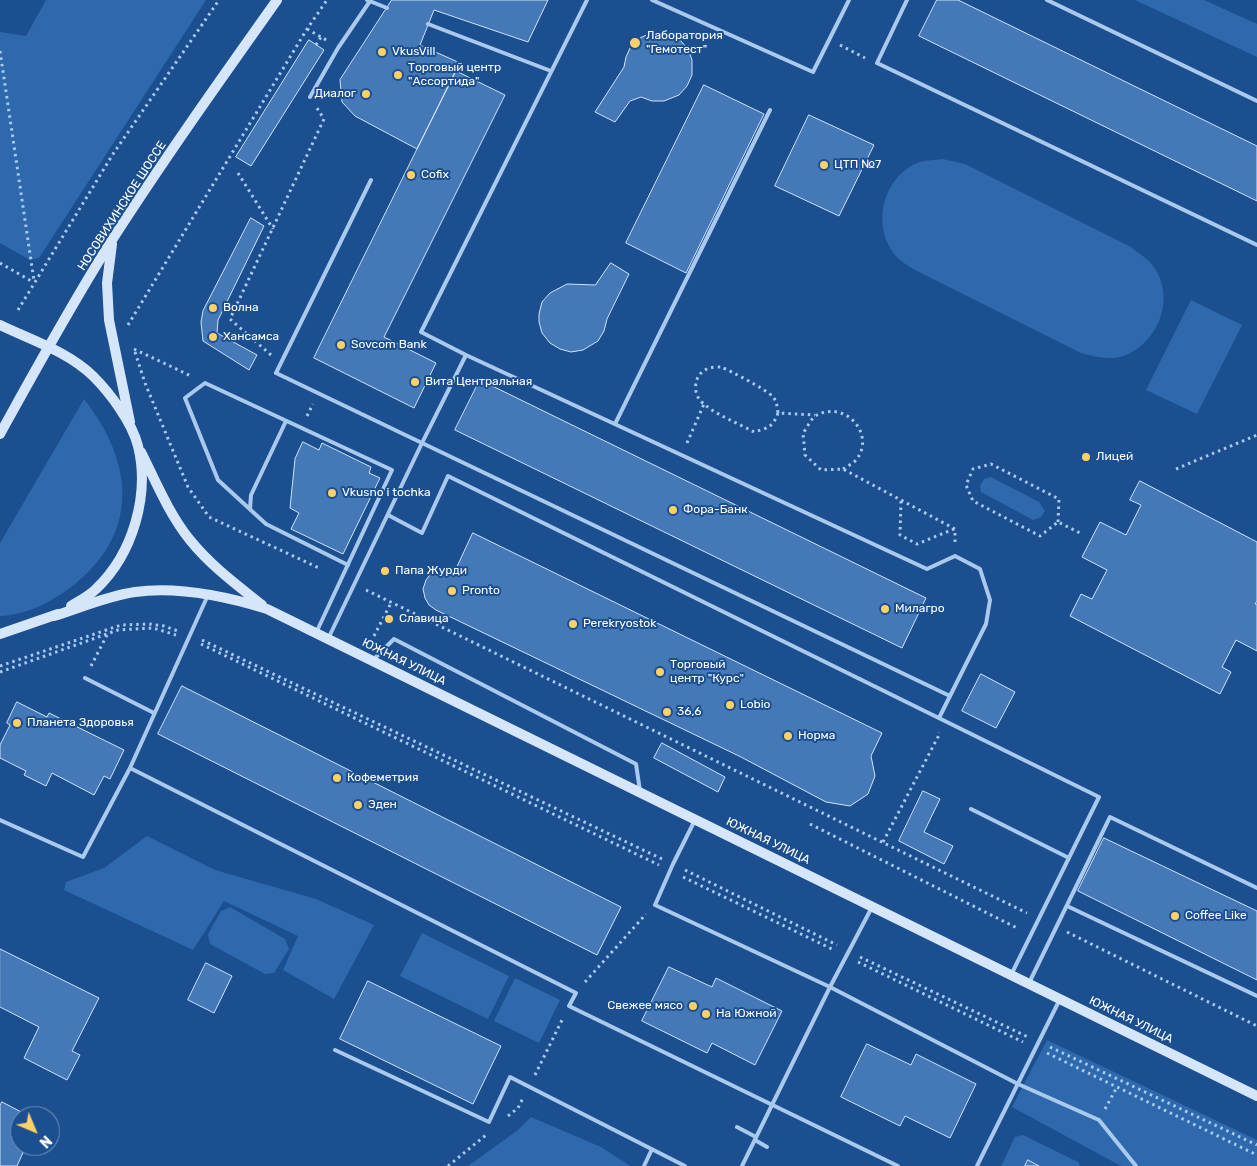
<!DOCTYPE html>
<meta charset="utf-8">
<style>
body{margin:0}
#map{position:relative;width:1257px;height:1166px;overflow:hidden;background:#1b4f8f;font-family:Rubik,sans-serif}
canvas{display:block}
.north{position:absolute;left:10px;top:1106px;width:50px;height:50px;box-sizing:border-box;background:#1b4f8f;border:1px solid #7695bc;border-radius:50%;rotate:135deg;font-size:14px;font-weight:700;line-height:20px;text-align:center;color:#fff}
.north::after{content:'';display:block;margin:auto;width:18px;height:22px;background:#ffd166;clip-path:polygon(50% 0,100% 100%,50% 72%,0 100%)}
</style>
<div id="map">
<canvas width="1257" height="1166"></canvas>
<div class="north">N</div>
</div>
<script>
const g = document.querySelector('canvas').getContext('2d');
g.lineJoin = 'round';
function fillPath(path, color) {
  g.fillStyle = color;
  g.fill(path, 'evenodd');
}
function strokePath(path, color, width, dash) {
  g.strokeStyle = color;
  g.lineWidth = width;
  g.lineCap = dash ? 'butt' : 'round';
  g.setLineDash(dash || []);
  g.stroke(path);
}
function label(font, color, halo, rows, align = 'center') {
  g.font = font + ' Rubik,sans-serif';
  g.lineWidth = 4;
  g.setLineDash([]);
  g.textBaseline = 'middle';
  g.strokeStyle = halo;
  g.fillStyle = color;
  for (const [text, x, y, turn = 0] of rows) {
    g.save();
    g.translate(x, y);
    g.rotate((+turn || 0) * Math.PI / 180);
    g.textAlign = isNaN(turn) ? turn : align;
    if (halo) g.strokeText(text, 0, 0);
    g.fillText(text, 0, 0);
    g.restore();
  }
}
fillPath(new Path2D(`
 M46,0h160l-167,258 -9,2 -30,-17v-211l26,4z
 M1135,0h69l53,24v33z
 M943,159l22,5 166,83c5,5 13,9 18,14 28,30 13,79 -23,94 -15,6 -31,2 -45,-2l-166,-83c-6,-4 -14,-8 -19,-14 -26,-30 -13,-81 24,-94 7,-2 16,-2 23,-3z
 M1191,300l51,25 -45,89 -51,-24z
 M84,399c51,65 56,136 -14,189 -19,14 -46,28 -70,28v-73z
 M991,477l48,25 6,9 -4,6 -8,3 -52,-28 -1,-6 4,-7z
 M147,836l68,34 101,29 58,26 -40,74 -51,-29 15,-34 -74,-35 -31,49 -129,-60 2,-8 38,-14z
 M230,907l55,32 4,10 -15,24 -9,1 -55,-30 -2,-10 13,-23z
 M422,933l87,43 -21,43 -88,-43z
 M515,978l45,22 -21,43 -45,-22z
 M1047,1040l210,100v26h-136l-109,-59z
 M531,1117l70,30 29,19h-162l50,-36z
 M1023,1135l55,27 2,4h-79l14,-29z`), '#2e69ad');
const building = new Path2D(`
 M392,0h156l-20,42 -94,-32 -14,35 40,18 -43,86 -62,-33 -13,-14 -2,-22z
 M937,0h21l299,146v55l-338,-165z
 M652,33h12l16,7 8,9 4,11v15l-5,11 -8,9 -15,6h-12l-11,-4 -11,4 -15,21 -20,-10 29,-45 2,-10 5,-11 9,-8z
 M309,40l15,10 -73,116 -15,-9z
 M456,71l49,24 -121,242 52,26 -22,45 -100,-50z
 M704,85l60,29 -78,159 -60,-30z
 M809,115l65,30 -35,71 -64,-30z
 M251,218l13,8 -46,94 -1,13 40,22 -8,15 -46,-29 -2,-19 2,-11z
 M611,263l18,11 -22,45 -3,12 -6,10 -15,9 -12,2 -11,-3 -10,-6 -8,-10 -3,-11v-8l3,-12 8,-9 17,-9 28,1z
 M480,380l446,218 -24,50 -447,-218z
 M303,442l16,8 3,-7 49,24 -2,6 11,5 -37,76 -52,-25 8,-16 -9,-5 5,-49z
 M1140,481l117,61v59l-2,3h2v47l-21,-11 -14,27 9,5 -11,22 -150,-78 11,-22 11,5 15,-29 -25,-13 18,-35 26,13 15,-30 -11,-5z
 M473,533l409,200 -11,23 4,20 -7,18 -18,12 -24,-4 -85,-45 -305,-147 -7,-5 -4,-7 -2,-9 3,-9 6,-8 7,-4 9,-1 8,1z
 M981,674l34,18 -19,36 -34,-17z
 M182,686l439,221 -24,48 -439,-221z
 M17,702l30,15 2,-4 75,37 -14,29 -6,-3 -10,19 -42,-22 -6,13 -22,-11 2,-4 -26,-13v-13l10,-20 -3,-2z
 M662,743l63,34 -7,15 -64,-34z
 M923,791l17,8 -16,33 29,14 -9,18 -45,-23z
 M1104,838l153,73v69l-179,-89z
 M0,949l99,49 -27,53 8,4 -13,25 -43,-22 15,-31 -39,-20z
 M206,963l26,13 -18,37 -26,-13z
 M669,967l43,20 4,-9 66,33 -27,54 -43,-22 -5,10 -65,-32z
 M368,981l133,65 -28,58 -133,-65z
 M867,1044l44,21 5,-11 60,30 -26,54 -45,-22 -5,10 -59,-29z
 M2,1102l27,14h-9v30h6l-9,20h-17v-60z
 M1028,1160l11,6h-14z`);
fillPath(building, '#4478b7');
strokePath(building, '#cfe3fa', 1);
strokePath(new Path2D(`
 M307,29l21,12
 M316,45l5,-8
 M840,45l25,13
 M0,51l34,230
 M238,173l35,56
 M0,263l33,19
 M18,310l95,-156 106,-154
 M128,325l179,-296 20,-29
 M134,349l57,27
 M135,352l10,31 43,104 21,30 110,51
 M271,355l-41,-36 94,-200 -7,-11
 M778,413c-5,14 -10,15 -24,19 -16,-9 -36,-16 -50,-28 -13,-9 -11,-32 6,-36 3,-1 8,-1 11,-1 8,3 46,23 51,29 5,5 5,10 6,17l37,2
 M307,416l6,-12
 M687,443l17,-39
 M843,469c4,-3 10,-5 13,-9 20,-24 -9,-60 -39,-45 -6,3 -10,13 -14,18l2,22 16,15 22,-1 112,60v14
 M1176,469l81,-34
 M901,501l-1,34 17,9 37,-15
 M1058,522l1,-23 -68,-35 -18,5 -7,16 7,16 67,35 18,-14 24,12
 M366,590l661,323
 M374,636l17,-33
 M202,640l460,219
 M201,644l458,221
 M0,666l121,-41 28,-1 15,2 14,5
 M91,666l16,-31
 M0,672l118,-42 35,-2 23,7
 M810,824l209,105
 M883,842l56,-107v-3
 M685,870l152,75
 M683,877l151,73
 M1067,932l190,94
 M860,957l168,80
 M858,962l165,80
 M585,982l61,-68
 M1050,1047l207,98
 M1047,1053l210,102
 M535,1075l28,-57
 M1105,1109l12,-22
 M508,1116l10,-8 5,-10
 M448,1166l38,-31`), '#a9c9ee', 3, [2.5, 4]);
strokePath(new Path2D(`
 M367,0l20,8
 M587,0l-166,332 45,23 461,214 28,-13 25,13 10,31 -4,24 -47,94
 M652,0l161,72 36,-72
 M907,0l-30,63 380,182
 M1047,0l210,101
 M428,24l123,47
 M310,97l28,-49 32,-47
 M371,180l-95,193 674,323
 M615,424l155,-314
 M250,509l1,-14 35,-74
 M388,515l34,18 26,-57 651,321 -87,176
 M316,633l76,-163 -187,-87 -20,15 33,82 48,44 82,41
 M328,639l94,-196 44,-88
 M374,659l20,-20 242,125 4,27
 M85,678l69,35
 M130,768l446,225 -7,13 329,160
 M971,809l98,49
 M0,820l83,37 47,-89 78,-173
 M694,822l-21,42 -18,41 175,82 188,97 81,36 37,46
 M1067,906l190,90
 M1029,983l81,-166 147,71
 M335,1050l154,72 21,-45 175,89
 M737,1127l19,10
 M755,1140l12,7
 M644,1166l8,-17
 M742,1166l88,-179 41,-78
 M977,1166l83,-167`), '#a9c9ee', 4);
strokePath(new Path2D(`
 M112,244l-5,39 2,37 21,102
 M0,325c31,15 67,26 93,51 17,17 39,46 45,70 12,49 -5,108 -42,143 -7,7 -17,12 -25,17
 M0,434c36,-65 72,-131 112,-194 52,-81 109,-161 165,-240
 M141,452c15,30 28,62 49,88 21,26 47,45 72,65
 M54,616c26,-8 53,-20 81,-24 44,-6 90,4 132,17l990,487
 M0,634l58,-20`), '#d6e6fa', 10);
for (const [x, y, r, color] of [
 [635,43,6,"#ffd166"],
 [382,52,5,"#ffd166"],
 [398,75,5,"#ffd166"],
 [366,94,5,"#ffd166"],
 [824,165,5,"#ffd166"],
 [411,175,5,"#ffd166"],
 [213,308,5,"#ffd166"],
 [213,337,5,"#ffd166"],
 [341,345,5,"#ffd166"],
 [415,382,5,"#ffd166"],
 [1086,457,5,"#ffd166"],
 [332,493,5,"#ffd166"],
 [673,510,5,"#ffd166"],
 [385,571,5,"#ffd166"],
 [452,591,5,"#ffd166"],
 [885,609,5,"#ffd166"],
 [389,619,5,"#ffd166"],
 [573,624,5,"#ffd166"],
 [660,672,5,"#ffd166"],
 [730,705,5,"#ffd166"],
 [667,712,5,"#ffd166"],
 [17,723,5,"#ffd166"],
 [788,736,5,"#ffd166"],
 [337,778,5,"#ffd166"],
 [358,805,5,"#ffd166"],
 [1175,916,5,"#ffd166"],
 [693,1006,5,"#ffd166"],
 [706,1014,5,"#ffd166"]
]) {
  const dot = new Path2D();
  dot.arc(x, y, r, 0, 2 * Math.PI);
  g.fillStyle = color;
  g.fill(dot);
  strokePath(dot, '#1b4f8f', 2);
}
label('12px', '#fff', '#1b4f8f', [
 ["Лаборатория",646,36],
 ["\"Гемотест\"",646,50],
 ["VkusVill",392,52],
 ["Торговый центр",408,68],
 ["\"Ассортида\"",408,82],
 ["Диалог",356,94,"right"],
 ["ЦТП №7",834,165],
 ["Cofix",421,175],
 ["Волна",223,308],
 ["Хансамса",223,337],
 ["Sovcom Bank",351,345],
 ["Вита Центральная",425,382],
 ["Лицей",1096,457],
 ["Vkusno i tochka",342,493],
 ["Фора-Банк",683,510],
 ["Папа Журди",395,571],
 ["Pronto",462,591],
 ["Милагро",895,609],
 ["Славица",399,619],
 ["Perekryostok",583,624],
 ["Торговый",670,665],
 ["центр \"Курс\"",670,679],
 ["Lobio",740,705],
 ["36,6",677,712],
 ["Планета Здоровья",27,723],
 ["Норма",798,736],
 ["Кофеметрия",347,778],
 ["Эден",368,805],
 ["Coffee Like",1185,916],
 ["Свежее мясо",683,1006,"right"],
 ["На Южной",716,1014]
], 'left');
label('12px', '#fff', '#1b4f8f', [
 ["НОСОВИХИНСКОЕ ШОССЕ",122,206,-57],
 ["ЮЖНАЯ УЛИЦА",404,662,26],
 ["ЮЖНАЯ УЛИЦА",768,841,26],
 ["ЮЖНАЯ УЛИЦА",1131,1020,26]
]);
</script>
